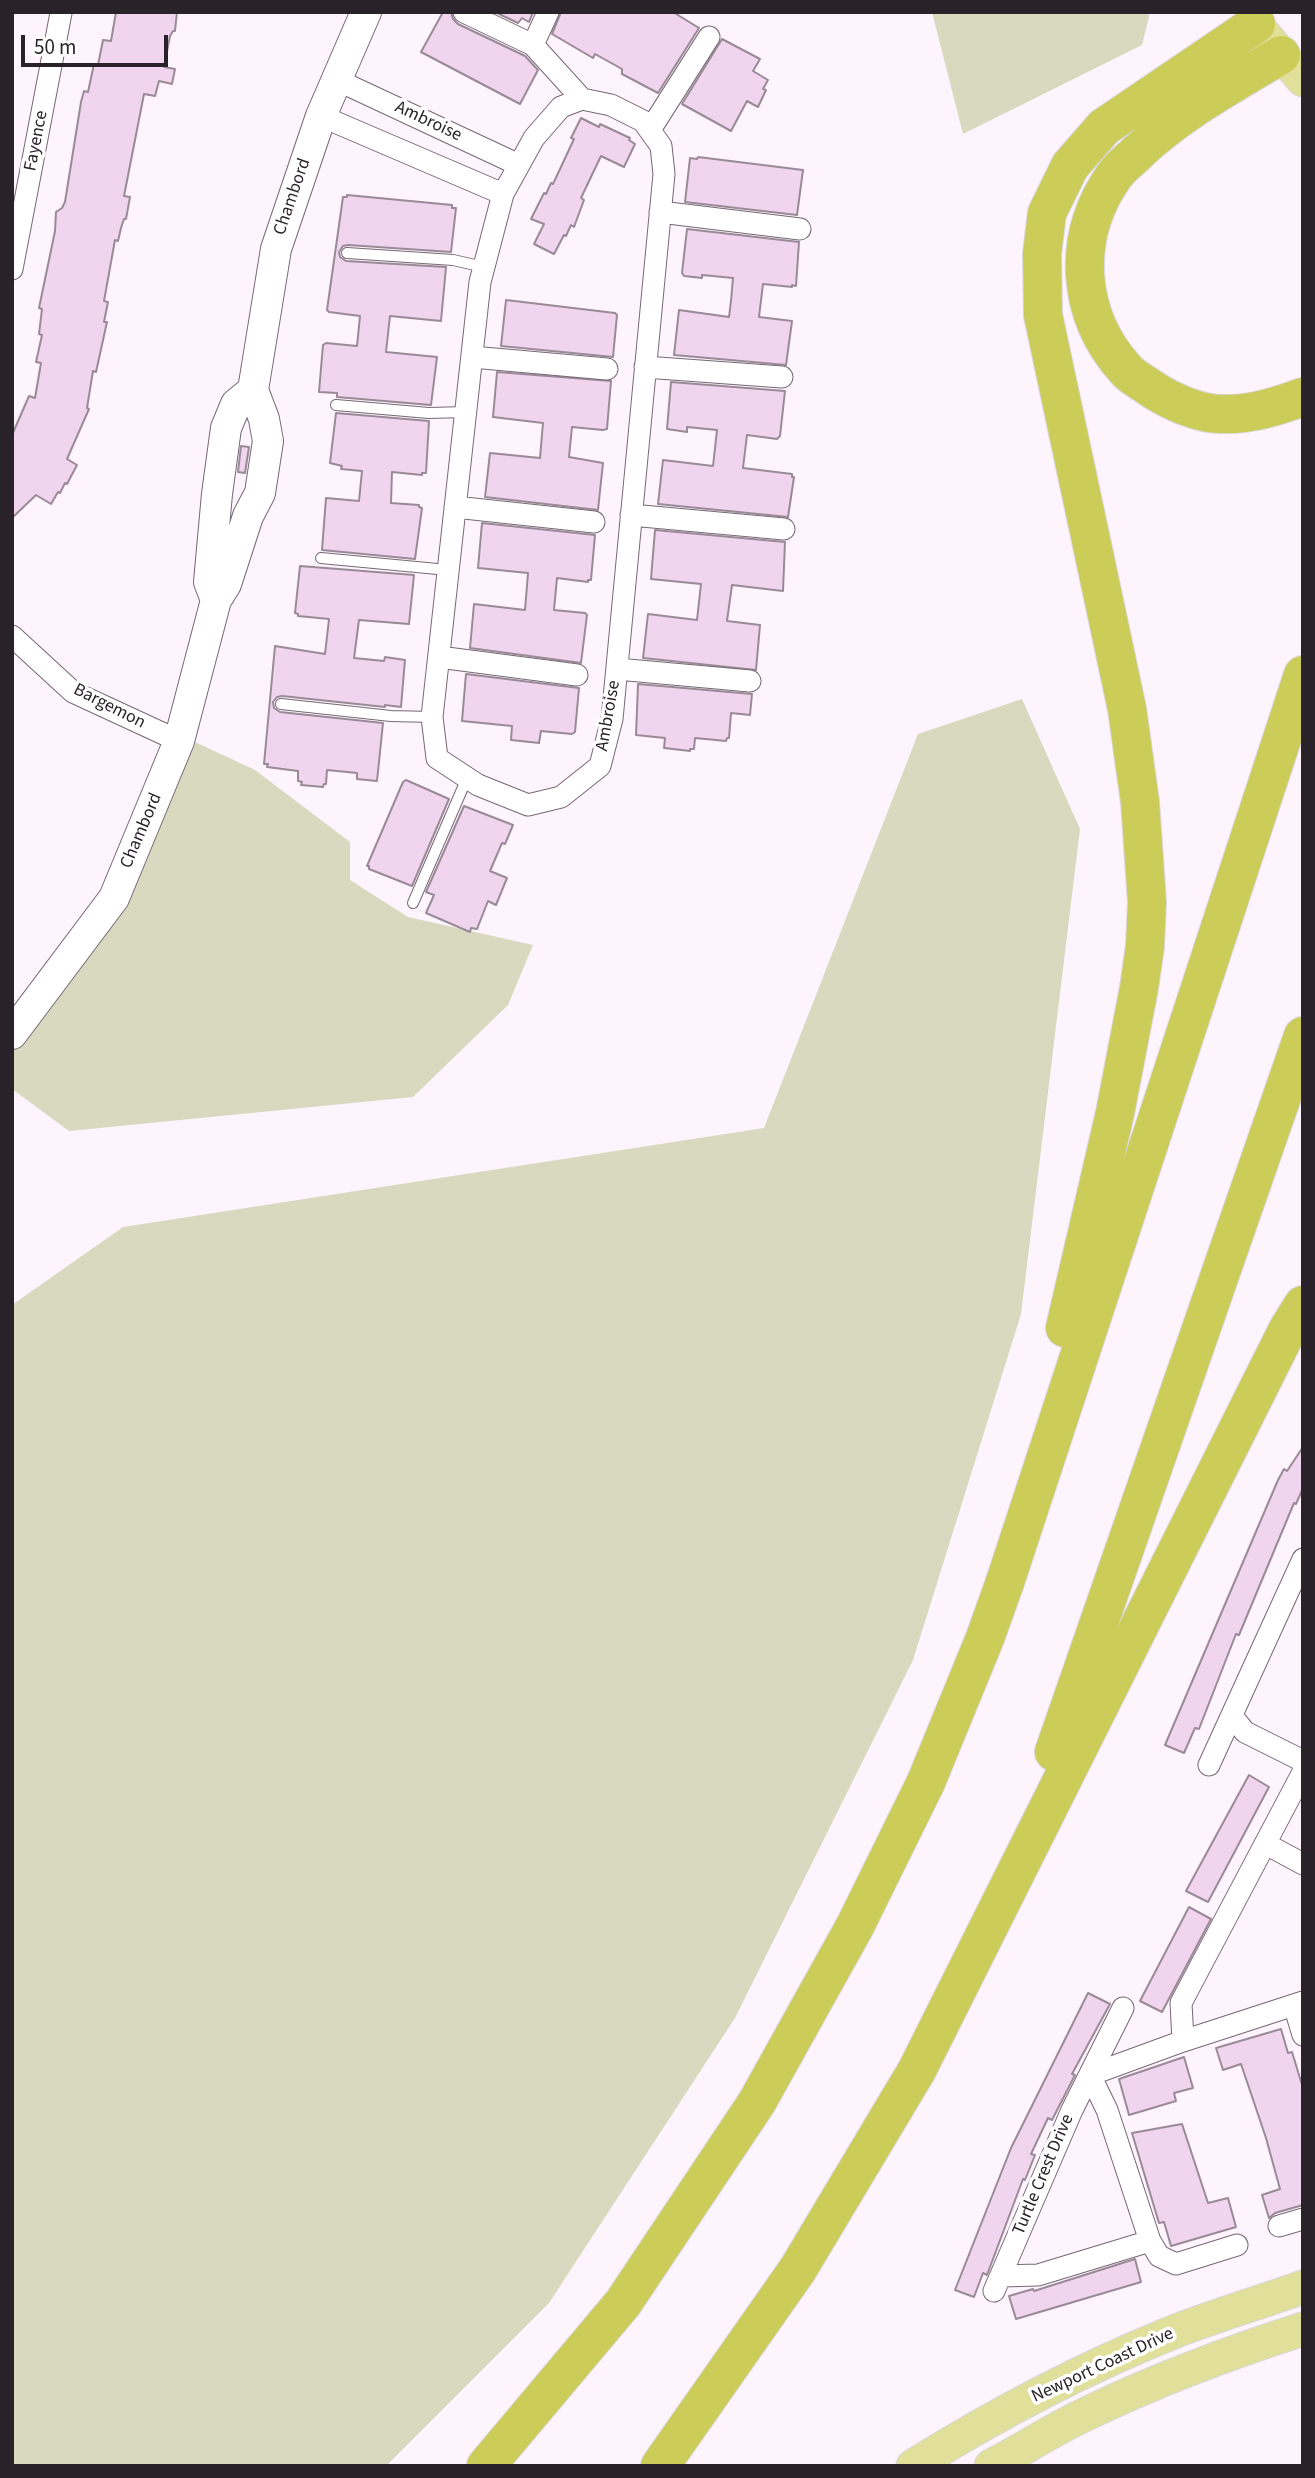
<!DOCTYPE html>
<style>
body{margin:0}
#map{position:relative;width:1315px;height:2478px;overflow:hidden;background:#fef4fd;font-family:"Source Sans 3",sans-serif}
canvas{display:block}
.frame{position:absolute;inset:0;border:14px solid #292228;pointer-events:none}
.scale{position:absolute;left:21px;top:35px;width:147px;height:32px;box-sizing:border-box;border:4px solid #292228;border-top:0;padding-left:9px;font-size:21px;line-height:24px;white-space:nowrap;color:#292228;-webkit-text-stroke:5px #fff;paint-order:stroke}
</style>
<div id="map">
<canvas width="1315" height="2478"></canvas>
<div class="frame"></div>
<div class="scale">50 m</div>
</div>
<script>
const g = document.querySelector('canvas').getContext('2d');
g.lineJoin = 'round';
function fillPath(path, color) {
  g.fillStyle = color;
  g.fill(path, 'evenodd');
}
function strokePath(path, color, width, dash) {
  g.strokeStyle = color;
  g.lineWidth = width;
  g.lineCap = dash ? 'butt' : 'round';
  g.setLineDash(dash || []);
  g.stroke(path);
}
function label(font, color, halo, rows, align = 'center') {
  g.font = font + ' "Source Sans 3",sans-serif';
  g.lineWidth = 7;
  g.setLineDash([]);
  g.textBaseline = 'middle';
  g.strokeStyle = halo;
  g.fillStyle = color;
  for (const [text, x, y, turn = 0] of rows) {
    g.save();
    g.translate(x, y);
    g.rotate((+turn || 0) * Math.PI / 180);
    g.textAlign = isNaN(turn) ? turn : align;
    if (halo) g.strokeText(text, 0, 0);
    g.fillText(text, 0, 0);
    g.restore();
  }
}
fillPath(new Path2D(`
 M932,12h216l1,5 -7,28 -179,89z
 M1022,699l58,130 -59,485 -108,346 -178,358 -186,285 -163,163h-374v-1161l111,-78 641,-99 154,-394z
 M195,742l60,28 95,72v38l58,37 125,28 -25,60 -95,92 -344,34 -57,-42v-38l97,-127z`), '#d8d9bf');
const building = new Path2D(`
 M116,12h61l-2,19h-2l-3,5 -6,31 11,2 -3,15 -13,-3 -4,15 -11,-2 -20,102 6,1 -4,22h-2l-3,9 -3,13 -3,-1 -11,61 4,1 -4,20h3l-11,50 -3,-1 -6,37 2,1 -22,50 10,6 -10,19 -2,-1 -5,10 -2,-1 -7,12 -15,-9 -24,23v-83l17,-39 6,2 6,-35 -5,-1 6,-27 -3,-1 3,-25 -3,-1 16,-77 1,-19 6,-4 3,-6 16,-100 3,-11 4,1 6,-28 4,1 5,-25 8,1z
 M443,12h8l2,7 5,5 67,32 13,14 -18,34 -99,-52z
 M495,12h38l-4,10 -7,-4 -4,5z
 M561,12h112l26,16 -41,65 -36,-19v-5l-27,-15 -2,4 -41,-24z
 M722,39l38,20 -7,12 15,9 -5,9 3,1 -8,17 -11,-6 -16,30 -49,-27z
 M581,118l18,9 1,-3 30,14 -1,2 6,4 -11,23 -23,-11 -20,42 3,2 -10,27 -3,-2 -5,11 -2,-1 -10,19 -20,-10 10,-20 -13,-5 13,-26 2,1 5,-11 2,1 21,-45 -3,-1z
 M698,157l105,13 -6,45 -112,-13 5,-44 7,1z
 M347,195l105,10v3h4l-5,44 -103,-7 -5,1 -4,6 1,5 6,4 100,6 -5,54 -51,-5 -4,36 51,5 -6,48 -94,-8v-4l-18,-1 4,-47 3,-2 31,3 3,-30 -31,-4 -2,-2 16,-113h4z
 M687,229l112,13 -3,44 -4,-1v2l-29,-3 -4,33 33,4 -6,44 -112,-10 5,-45 50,7 2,-16 2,-23 -31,-3v3l-18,-2 -2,-3z
 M506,300l109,13 2,2 -4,42 -112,-11z
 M497,372l114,9 -4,48 -4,1 -31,-3 -3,30 34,6 -5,47 -113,-13 5,-44 50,5 3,-35 -50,-6z
 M671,382l114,9 -5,45 -3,3 -30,-4 -4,33 49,6v3h2l-6,40 -130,-13 5,-44 50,6 4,-36 -30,-3v5l-20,-3z
 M336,413l93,8 -3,52h-4v2l-30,-3 -1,31 28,2v2l3,1 -7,51 -93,-9 4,-52 33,3 3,-30 -21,-2 1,-3 -12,-3z
 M241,446l8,1 -4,26 -7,-1z
 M482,523l113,12 -4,45h-3v2l-31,-4 -3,32 31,3 2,2 -6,48 -111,-15 4,-44 51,6 3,-37 -50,-5z
 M655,530l130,12 -2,49 -51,-6 -5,36 33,4 -4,45 -113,-12 5,-44 49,6 4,-36 -50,-5z
 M300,566l114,9 -5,49 -50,-4 -5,38 30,3 1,-4 20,3 -4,47 -16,-2v2l-103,-11 -5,1 -4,5 1,6 6,4 103,11 -6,58 -20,-2v-6l-30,-3 -1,14h-2l-1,3 -22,-2 1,-3 -4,-1v-10l-31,-4 1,-3h-4l11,-118 50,8 4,-35 -31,-3v-2l-3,-1z
 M466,674l113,14 -4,44 -3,2 -31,-3 -2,12 -28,-3 1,-14 -50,-5z
 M638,684l114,10 -2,21 -19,-2 -2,25h-2l-1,3 -31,-3 -1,11h-4v2l-26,-3 1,-10 -29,-3z
 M406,780l43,19 -37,87 -43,-17v-3h-2l36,-84z
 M464,806l49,19 -8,19 -3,-1 -12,28 17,7 -11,27 -8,-4 -11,28 -6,-1 -1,4 -44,-19 8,-18 -8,-3z
 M1303,1447v41l-7,16 -2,-1 -55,132 -3,-1 -37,95 -4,-1 -11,25 -19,-8 113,-265 6,-11 3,2z
 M1249,1775l20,12 -61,115 -22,-11z
 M1189,1907l22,12 -49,93 -22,-11z
 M1088,1993l22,11 -38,70 3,1 -23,45 -4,-2 -17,36 4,1 -10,25 -2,-1 -36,96 -4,-2 -9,24 -19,-7 56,-142z
 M1281,2029l7,24 4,-1 11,36v117l-28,8 -6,5 -7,-23 18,-6 -14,-51 -25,-74 -18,6 -7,-22z
 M1184,2057l9,31 -19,5 2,8 -47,14 -10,-36z
 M1182,2124l26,79 20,-5 8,29 -65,19 -7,-24 -5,1 -27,-90z
 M1135,2259l6,23 -125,37 -7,-23 24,-7 1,2z`);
fillPath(building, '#f1d4ed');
strokePath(building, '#998a97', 2);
const lane = new Path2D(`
 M347,253l106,7 31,7
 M336,405l93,8 37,-1
 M321,558l127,12
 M281,704l110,12 41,1
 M413,903l54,-125`);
const street = new Path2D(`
 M464,12l69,33
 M548,12l-15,33 49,54
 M337,80l182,85
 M582,99l29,6 32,16 18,25 3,28 -52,545 -12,47 -39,31 -33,8 -50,-20 -41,-27 -5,-41 48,-435 23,-88 31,-56 27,-31z
 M321,116l182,78
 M650,130l59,-93
 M660,212l140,17
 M12,269l49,-256
 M472,357l135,12
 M645,367l137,10
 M455,507l139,15
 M631,515l153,14
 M12,636l61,56 106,49
 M439,657l138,18
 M617,669l133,12
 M1232,1716l13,16 58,29
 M1209,1765l94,-206
 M1266,1844l37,20
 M1294,2005l9,30
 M1183,2041l-2,-38 122,-231
 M1279,2226l24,-7
 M1237,2245l-61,19 -17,-8 -9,-15 -43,-131 -17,-35 93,-34 120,-39
 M1001,2276l37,-1 112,-34
 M994,2291l78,-181 51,-102`);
const secondary = new Path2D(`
 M216,600l-7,-18 8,-88 9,-66 10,-24 17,-14
 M12,1034l102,-136 65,-157 37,-141 10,-16 22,-68 12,-23 8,-52 -4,-22 -11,-29 23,-141 45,-133 45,-104`);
const primary = new Path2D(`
 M1264,34l39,46
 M913,2466c82,-51 169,-97 258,-133 43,-17 88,-30 132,-46
 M991,2466c31,-16 61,-36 93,-51 70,-34 144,-62 219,-86`);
const highway = new Path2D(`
 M1281,55c-50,30 -102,58 -144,98 -7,7 -17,14 -23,23 -43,61 -38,139 12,194 7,8 18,13 26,19 18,12 47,25 69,25 29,1 54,-7 82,-17
 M1065,1328l50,-215 24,-125 6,-42 2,-44 -7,-100 -13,-93 -84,-394 -1,-61 5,-41 23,-47 34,-39 152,-103
 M1054,1752l249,-716
 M486,2466l137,-163 134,-201 98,-176 71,-144 59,-144 20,-56 298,-907
 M660,2466l138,-197 119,-199 371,-741 15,-24`);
strokePath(lane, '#766874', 12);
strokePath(street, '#766874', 23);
strokePath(secondary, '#766874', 32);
strokePath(primary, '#d8d7d8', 35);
strokePath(highway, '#d8d7d8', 40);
strokePath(lane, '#fff', 10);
strokePath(street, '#fff', 21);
strokePath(secondary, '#fff', 30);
strokePath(primary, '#e0e09b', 33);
strokePath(highway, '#cccc58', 38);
label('18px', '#292228', '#fff', [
 ["Ambroise",428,122,25],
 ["Fayence",37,141,-79],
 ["Chambord",293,197,-71],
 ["Bargemon",109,707,27],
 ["Ambroise",609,716,-80],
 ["Chambord",142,831,-67],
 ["Turtle Crest Drive",1044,2175,-67],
 ["Newport Coast Drive",1103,2366,-25]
]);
</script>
